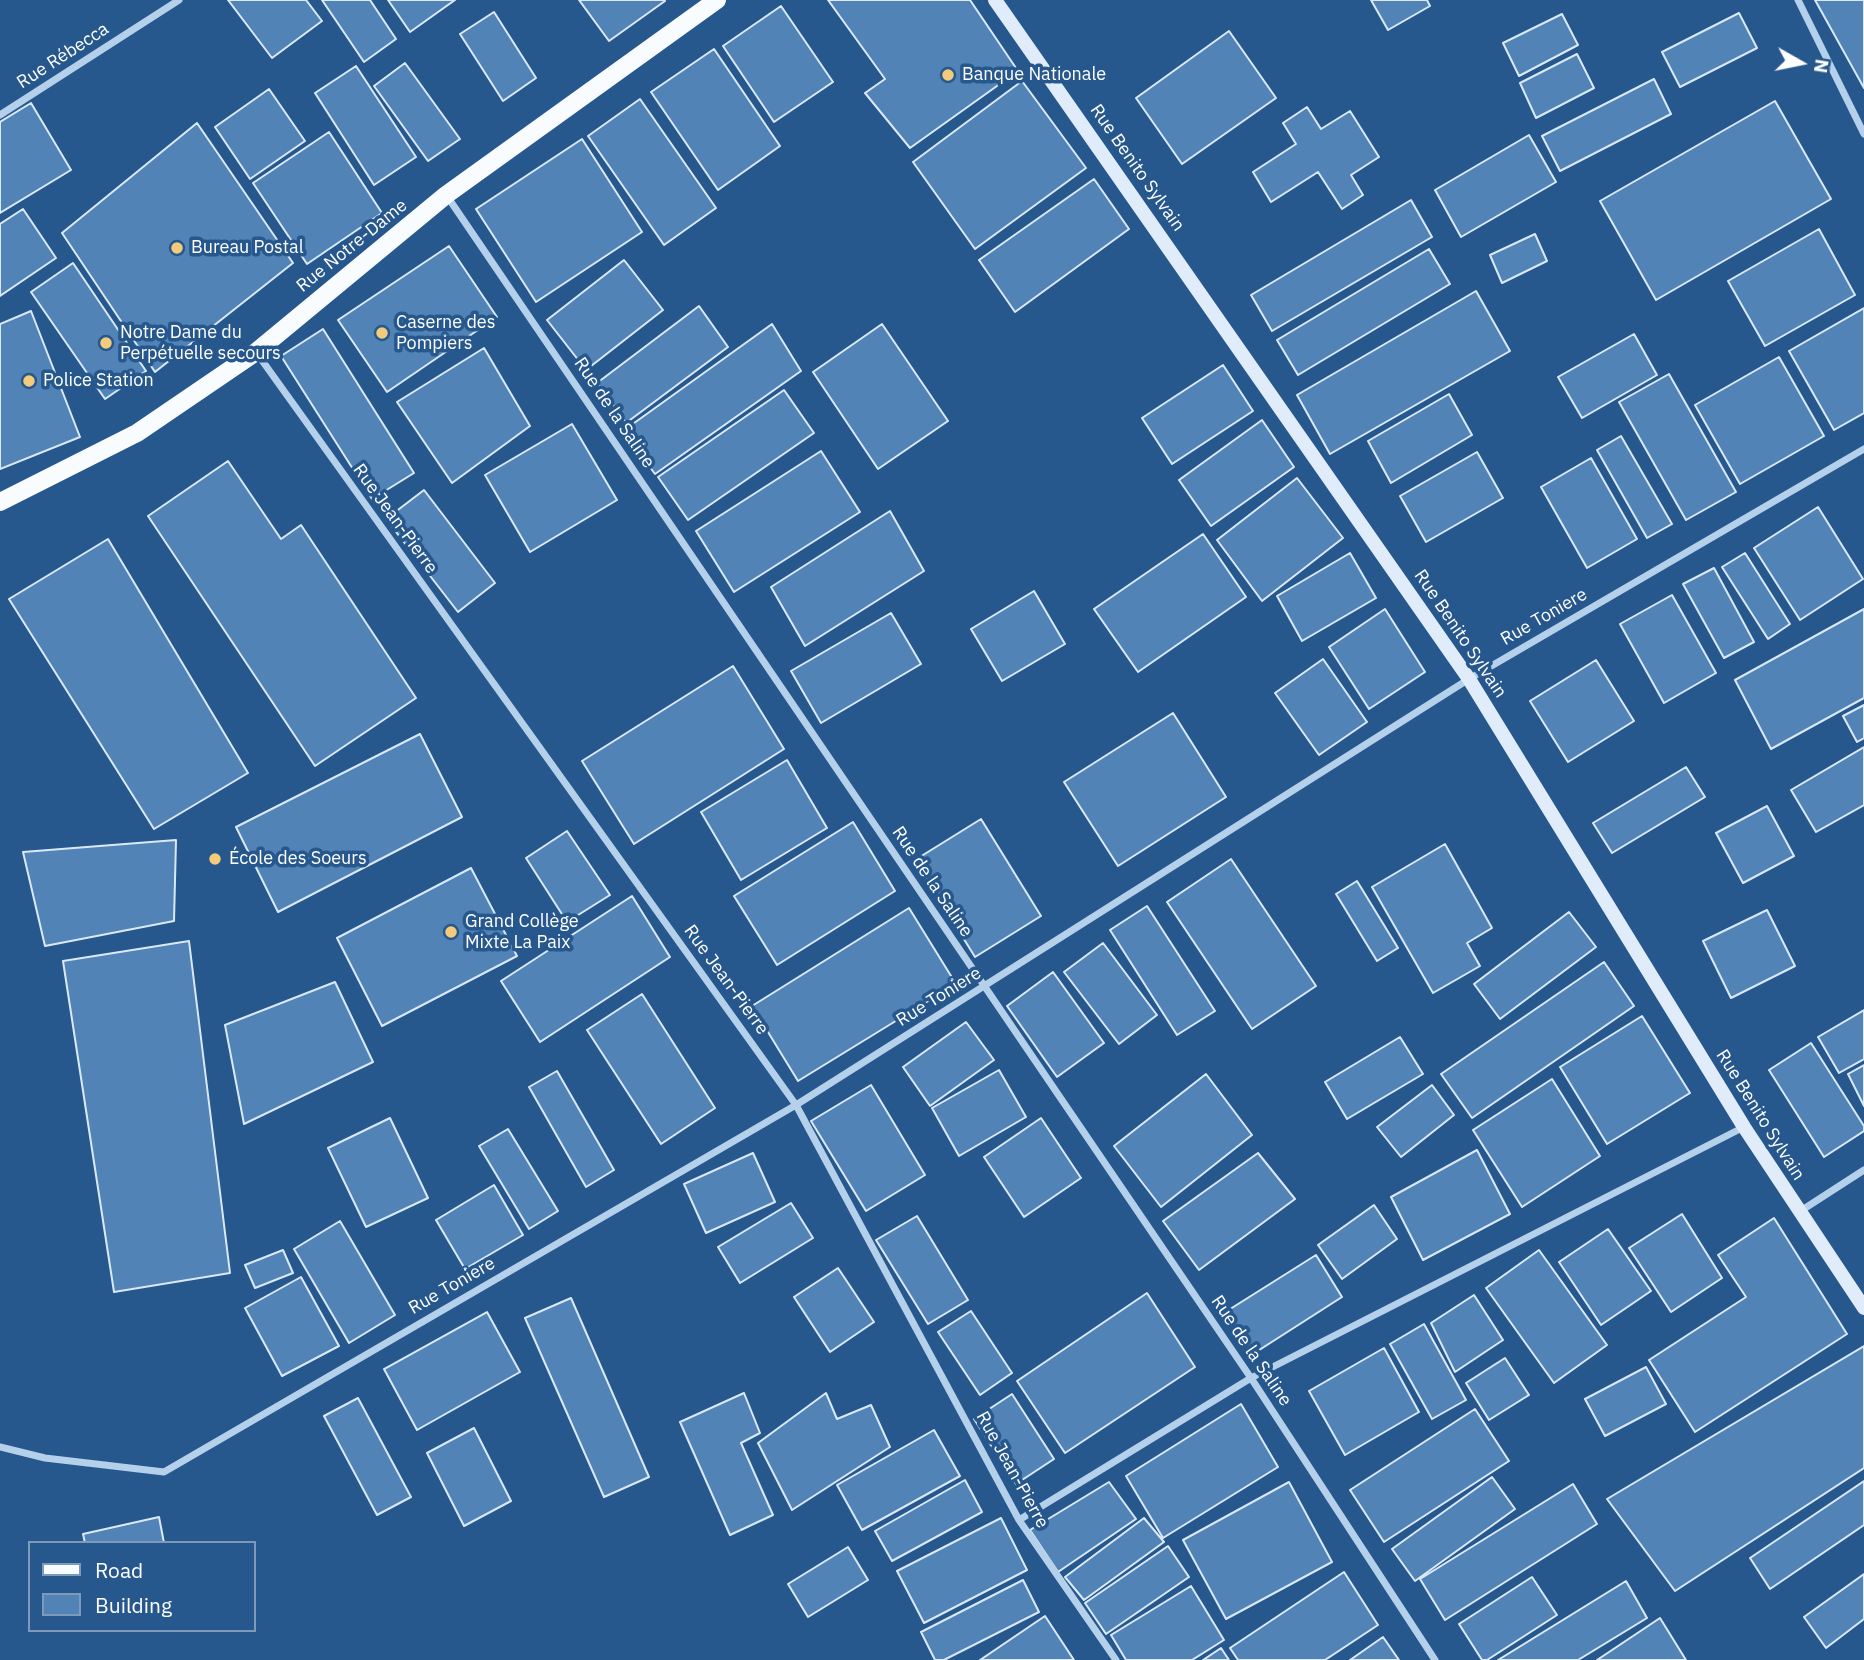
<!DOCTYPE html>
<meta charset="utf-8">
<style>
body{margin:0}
#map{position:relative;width:1864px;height:1660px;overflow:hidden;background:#26578d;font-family:"IBM Plex Sans",sans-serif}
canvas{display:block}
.legend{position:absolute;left:28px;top:1541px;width:228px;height:91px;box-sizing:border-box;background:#26578d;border:2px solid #7d9abb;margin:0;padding:9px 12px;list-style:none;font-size:21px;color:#fff}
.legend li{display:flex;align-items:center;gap:14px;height:35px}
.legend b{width:35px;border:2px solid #7d9abb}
.north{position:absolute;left:1766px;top:28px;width:70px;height:70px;-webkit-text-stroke:5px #26578d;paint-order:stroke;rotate:99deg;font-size:19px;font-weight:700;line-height:28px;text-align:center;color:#fff}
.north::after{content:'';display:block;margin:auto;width:24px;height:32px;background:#fff;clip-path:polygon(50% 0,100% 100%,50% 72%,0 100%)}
</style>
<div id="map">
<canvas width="1864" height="1660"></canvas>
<ul class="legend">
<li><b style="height:9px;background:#f9fcff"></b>Road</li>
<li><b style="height:19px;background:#5283b6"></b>Building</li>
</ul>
<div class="north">N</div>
</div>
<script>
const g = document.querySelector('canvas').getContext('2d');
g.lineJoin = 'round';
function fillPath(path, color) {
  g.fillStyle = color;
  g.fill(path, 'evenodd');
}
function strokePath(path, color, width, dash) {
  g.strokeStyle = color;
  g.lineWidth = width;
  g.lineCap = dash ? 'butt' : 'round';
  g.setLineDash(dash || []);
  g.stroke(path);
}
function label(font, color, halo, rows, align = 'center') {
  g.font = font + ' "IBM Plex Sans",sans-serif';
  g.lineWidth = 7;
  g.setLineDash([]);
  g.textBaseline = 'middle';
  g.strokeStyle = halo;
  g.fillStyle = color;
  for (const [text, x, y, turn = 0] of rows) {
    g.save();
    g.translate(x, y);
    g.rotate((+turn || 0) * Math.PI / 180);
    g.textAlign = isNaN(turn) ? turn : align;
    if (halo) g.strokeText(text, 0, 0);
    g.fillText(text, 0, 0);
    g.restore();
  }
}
const building = new Path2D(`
 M228,0h78l16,21 -50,37z
 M322,0h48l26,39 -32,23z
 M388,0h67l-45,32z
 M579,0h85l1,1 -56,40z
 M828,0h142l48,71 -108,77 -45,-55 20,-14z
 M1371,0h56l3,6 -42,24z
 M1815,0h49v88z
 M781,6l52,76 -59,40 -51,-76z
 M494,12l42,66 -33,23 -43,-67z
 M1739,13l18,35 -77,39 -18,-35z
 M1562,14l16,31 -59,31 -16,-33z
 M1229,31l47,67 -94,66 -46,-66z
 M714,49l66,97 -62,44 -67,-98z
 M1577,54l17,34 -58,30 -16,-35z
 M405,63l55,76 -32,22 -54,-75z
 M356,66l60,91 -42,28 -59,-92z
 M1654,79l17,35 -111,57 -18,-35z
 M1022,81l64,87 -111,81 -62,-87z
 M269,89l36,52 -55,38 -35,-52z
 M640,99l76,109 -52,37 -76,-109z
 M1775,101l56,98 -175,101 -56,-99z
 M31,103l40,67 -71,43v-91z
 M1307,107l14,22 29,-18 29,46 -28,18 12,20 -21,14 -24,-37 -47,30 -18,-30 43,-28 -13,-21z
 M197,123l96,140 -138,109 -93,-139z
 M329,132l53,81 -75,51 -54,-81z
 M1529,135l27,47 -95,55 -26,-47z
 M582,139l60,93 -106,70 -60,-93z
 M1094,179l35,50 -114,83 -36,-52z
 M1411,200l21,37 -160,94 -21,-36z
 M23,209l33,49 -56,38v-72z
 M1819,229l36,66 -90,51 -37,-65z
 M1535,234l12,27 -45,22 -12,-28z
 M449,246l48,71 -110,75 -49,-72z
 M1429,249l21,35 -152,91 -21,-35z
 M624,260l39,50 -77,60 -39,-50z
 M73,263l73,108 -41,28 -74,-107z
 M1476,291l34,60 -180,103 -33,-59z
 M699,306l29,41 -102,76 -29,-40z
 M1864,308v105l-30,17 -45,-79z
 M31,311l49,126 -80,32v-145z
 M772,324l29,47 -146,103 -32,-43z
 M882,324l66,97 -70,48 -65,-97z
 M323,329l91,144 -42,26 -91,-143z
 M1634,334l23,41 -75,43 -24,-41z
 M484,348l46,78 -78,57 -55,-81z
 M1779,357l45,79 -84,48 -45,-79z
 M1223,365l30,46 -81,53 -30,-46z
 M1669,374l67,118 -50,28 -67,-118z
 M784,390l30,43 -126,87 -30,-43z
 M1449,394l23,41 -81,48 -23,-42z
 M1262,420l32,47 -83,59 -32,-46z
 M572,424l45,76 -87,52 -45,-77z
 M1621,436l51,88 -25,14 -50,-88z
 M821,451l39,61 -126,80 -38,-61z
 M1477,452l26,46 -77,44 -26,-46z
 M1591,458l46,81 -50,29 -46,-81z
 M228,461l53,78 20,-14 115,173 -101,68 -167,-250z
 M1297,478l46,60 -81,63 -45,-61z
 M424,490l71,93 -37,29 -72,-93z
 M1818,507l45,72 -63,41 -46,-72z
 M890,511l34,60 -119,75 -34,-59z
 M1203,534l43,63 -108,75 -44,-63z
 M108,539l140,234 -94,56 -145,-230z
 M1350,553l26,45 -74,43 -25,-45z
 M1745,553l45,71 -22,15 -46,-72z
 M1714,568l40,74 -30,16 -41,-74z
 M1034,591l31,53 -63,37 -31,-52z
 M1672,595l44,78 -52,30 -44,-79z
 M1385,609l40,63 -56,37 -40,-62z
 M1864,609v89l-93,51 -36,-69z
 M891,613l30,51 -100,59 -30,-52z
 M1323,659l44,63 -48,33 -44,-62z
 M1596,660l38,61 -66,41 -38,-61z
 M733,666l51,83 -150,95 -52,-83z
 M1864,705v33l-7,4 -14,-26z
 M1173,713l53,84 -108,69 -54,-84z
 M420,734l42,83 -184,95 -42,-85z
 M1864,747v58l-48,27 -25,-42z
 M787,760l40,68 -86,52 -40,-68z
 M1686,767l19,30 -93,56 -19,-30z
 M1767,806l27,50 -51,27 -27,-50z
 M981,819l60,97 -66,41 -60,-97z
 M853,822l42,69 -118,74 -43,-69z
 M567,831l43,64 -43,27 -41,-64z
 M176,840l-2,81 -129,25 -22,-94z
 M1445,844l47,84 -25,15 13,23 -47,27 -61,-106z
 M1231,859l85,127 -64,43 -85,-127z
 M471,868l46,88 -135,70 -45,-88z
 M1357,881l41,67 -21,13 -41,-67z
 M632,896l38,61 -130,85 -39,-61z
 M1147,906l68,105 -38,24 -67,-105z
 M909,908l47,76 -158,97 -46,-75z
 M1767,910l28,56 -64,32 -28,-57z
 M1569,912l27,35 -96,72 -26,-35z
 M189,941l41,332 -116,19 -51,-331z
 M1103,943l54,72 -38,29 -55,-72z
 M1604,962l30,44 -162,112 -31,-44z
 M1053,972l51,71 -47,34 -50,-71z
 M335,982l38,80 -129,62 -19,-99z
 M642,994l73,114 -54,36 -74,-114z
 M1864,1010v49l-25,14 -21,-36z
 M1642,1016l48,77 -83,51 -47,-77z
 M966,1022l28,38 -64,46 -27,-39z
 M1400,1037l23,37 -76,45 -22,-37z
 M1811,1043l53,83v5l-40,26 -55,-87z
 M1864,1065v41l-16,-32z
 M999,1070l27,47 -67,39 -27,-48z
 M557,1071l57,99 -28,17 -57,-100z
 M1206,1074l46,61 -91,72 -47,-61z
 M1552,1079l48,77 -78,51 -49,-77z
 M871,1085l54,90 -59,36 -55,-90z
 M1432,1085l22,30 -53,42 -24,-30z
 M390,1118l38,80 -62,29 -38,-79z
 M1041,1118l40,60 -57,39 -40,-60z
 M508,1129l50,82 -29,18 -50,-83z
 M1477,1150l33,64 -87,46 -32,-63z
 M753,1153l22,49 -69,31 -22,-49z
 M1258,1153l37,46 -96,71 -36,-49z
 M494,1185l29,50 -58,34 -29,-49z
 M791,1203l22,35 -73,45 -22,-36z
 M1374,1205l23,34 -55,40 -24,-34z
 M1682,1214l40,64 -51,34 -42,-64z
 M917,1216l51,84 -40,24 -52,-84z
 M1774,1218l73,116 -152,98 -46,-72 97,-63 -28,-42z
 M340,1221l55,94 -46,28 -55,-94z
 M1608,1229l43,62 -50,34 -42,-63z
 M283,1250l10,23 -38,15 -10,-23z
 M1539,1250l68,95 -53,38 -68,-95z
 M1316,1255l26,42 -89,57 -26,-43z
 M838,1268l36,54 -44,30 -36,-55z
 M301,1277l38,69 -57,30 -37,-68z
 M1147,1293l48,74 -130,86 -48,-72z
 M1474,1295l29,45 -48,32 -24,-49z
 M571,1298l78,179 -45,20 -79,-179z
 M971,1311l41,62 -32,22 -42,-63z
 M487,1312l33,60 -103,58 -33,-61z
 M1424,1324l42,76 -34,19 -42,-75z
 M1864,1346v122l-189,123 -68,-92z
 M1384,1348l35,64 -74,43 -36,-64z
 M1505,1358l24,37 -40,25 -23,-37z
 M1646,1367l20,37 -61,32 -20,-37z
 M744,1393l16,40 -19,10 32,72 -43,20 -50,-113z
 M826,1393l11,26 34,-14 19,42 -98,63 -34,-67z
 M1012,1394l42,65 -38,25 -42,-65z
 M358,1398l53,99 -34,18 -53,-99z
 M1241,1404l37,63 -115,71 -37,-62z
 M1475,1409l34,52 -125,81 -34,-52z
 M474,1428l37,73 -47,25 -37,-73z
 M934,1430l26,46 -98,54 -25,-45z
 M1492,1477l23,32 -100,72 -23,-32z
 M965,1480l17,32 -90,49 -17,-30z
 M1864,1481v44l-94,64 -20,-31z
 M1109,1482l27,37 -78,53 -28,-42z
 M1289,1482l43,80 -106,57 -43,-79z
 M1573,1484l24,40 -152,96 -25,-41z
 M159,1517l5,26h-79l-2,-9z
 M1001,1518l26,52 -103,53 -27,-52z
 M1144,1518l20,24 -80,58 -19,-23z
 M1168,1546l21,31 -83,57 -21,-31z
 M848,1547l20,33 -60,37 -20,-33z
 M1344,1572l34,53 -53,35h-87l-8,-12z
 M1864,1574v45l-38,29 -22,-31z
 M1532,1577l25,38 -70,45h-5l-23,-36z
 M1023,1580l16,32 -95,48h-9l-14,-28z
 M1626,1581l21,37 -69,42h-80z
 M1191,1586l33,54 -32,20h-66l-15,-25z
 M1045,1616l29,44h-94z
 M1660,1618l26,42h-89z
 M1383,1637l16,23h-49z
 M1221,1648l8,12h-26z`);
fillPath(building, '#5283b6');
strokePath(building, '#dae9f8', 2);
strokePath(new Path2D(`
 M1798,0l66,134
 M0,115l179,-115
 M447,196l804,1182 184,282
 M256,352l540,753 223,415 97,140
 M1799,1212l65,-42
 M0,1447l45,11 119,14 632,-367 673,-426 395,-230
 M1019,1520l232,-142 493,-251`), '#b5d0eb', 7);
strokePath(new Path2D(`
 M995,0l474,679 275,448 120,181`), '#e0ecf9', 14);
strokePath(new Path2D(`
 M0,502l137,-69 119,-81 190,-157 271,-195`), '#f9fcff', 18);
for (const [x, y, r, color] of [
 [948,75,7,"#f4cb7a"],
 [177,248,7,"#f4cb7a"],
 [382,333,7,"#f4cb7a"],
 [106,343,7,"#f4cb7a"],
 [29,381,7,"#f4cb7a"],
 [215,859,7,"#f4cb7a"],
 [451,932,7,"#f4cb7a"]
]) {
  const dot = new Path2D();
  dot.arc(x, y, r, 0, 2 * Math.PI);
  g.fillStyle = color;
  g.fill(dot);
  strokePath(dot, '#26578d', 2.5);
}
label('18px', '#fff', '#26578d', [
 ["Rue Rébecca",63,56,-33],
 ["Rue Benito Sylvain",1137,168,55],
 ["Rue Notre-Dame",352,246,-39],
 ["Rue de la Saline",614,413,56],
 ["Rue Jean-Pierre",395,519,54],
 ["Rue Toniere",1544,617,-30],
 ["Rue Benito Sylvain",1460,634,56],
 ["Rue de la Saline",932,882,56],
 ["Rue Jean-Pierre",726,980,54],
 ["Rue Toniere",939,997,-32],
 ["Rue Benito Sylvain",1760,1115,58],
 ["Rue Toniere",452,1286,-30],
 ["Rue de la Saline",1251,1351,56],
 ["Rue Jean-Pierre",1012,1470,61]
]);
label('18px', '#fff', '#26578d', [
 ["Banque Nationale",962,75],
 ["Bureau Postal",191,248],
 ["Caserne des",396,323],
 ["Pompiers",396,344],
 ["Notre Dame du",120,333],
 ["Perpétuelle secours",120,354],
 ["Police Station",43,381],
 ["École des Soeurs",229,859],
 ["Grand Collège",465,922],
 ["Mixte La Paix",465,943]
], 'left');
</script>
